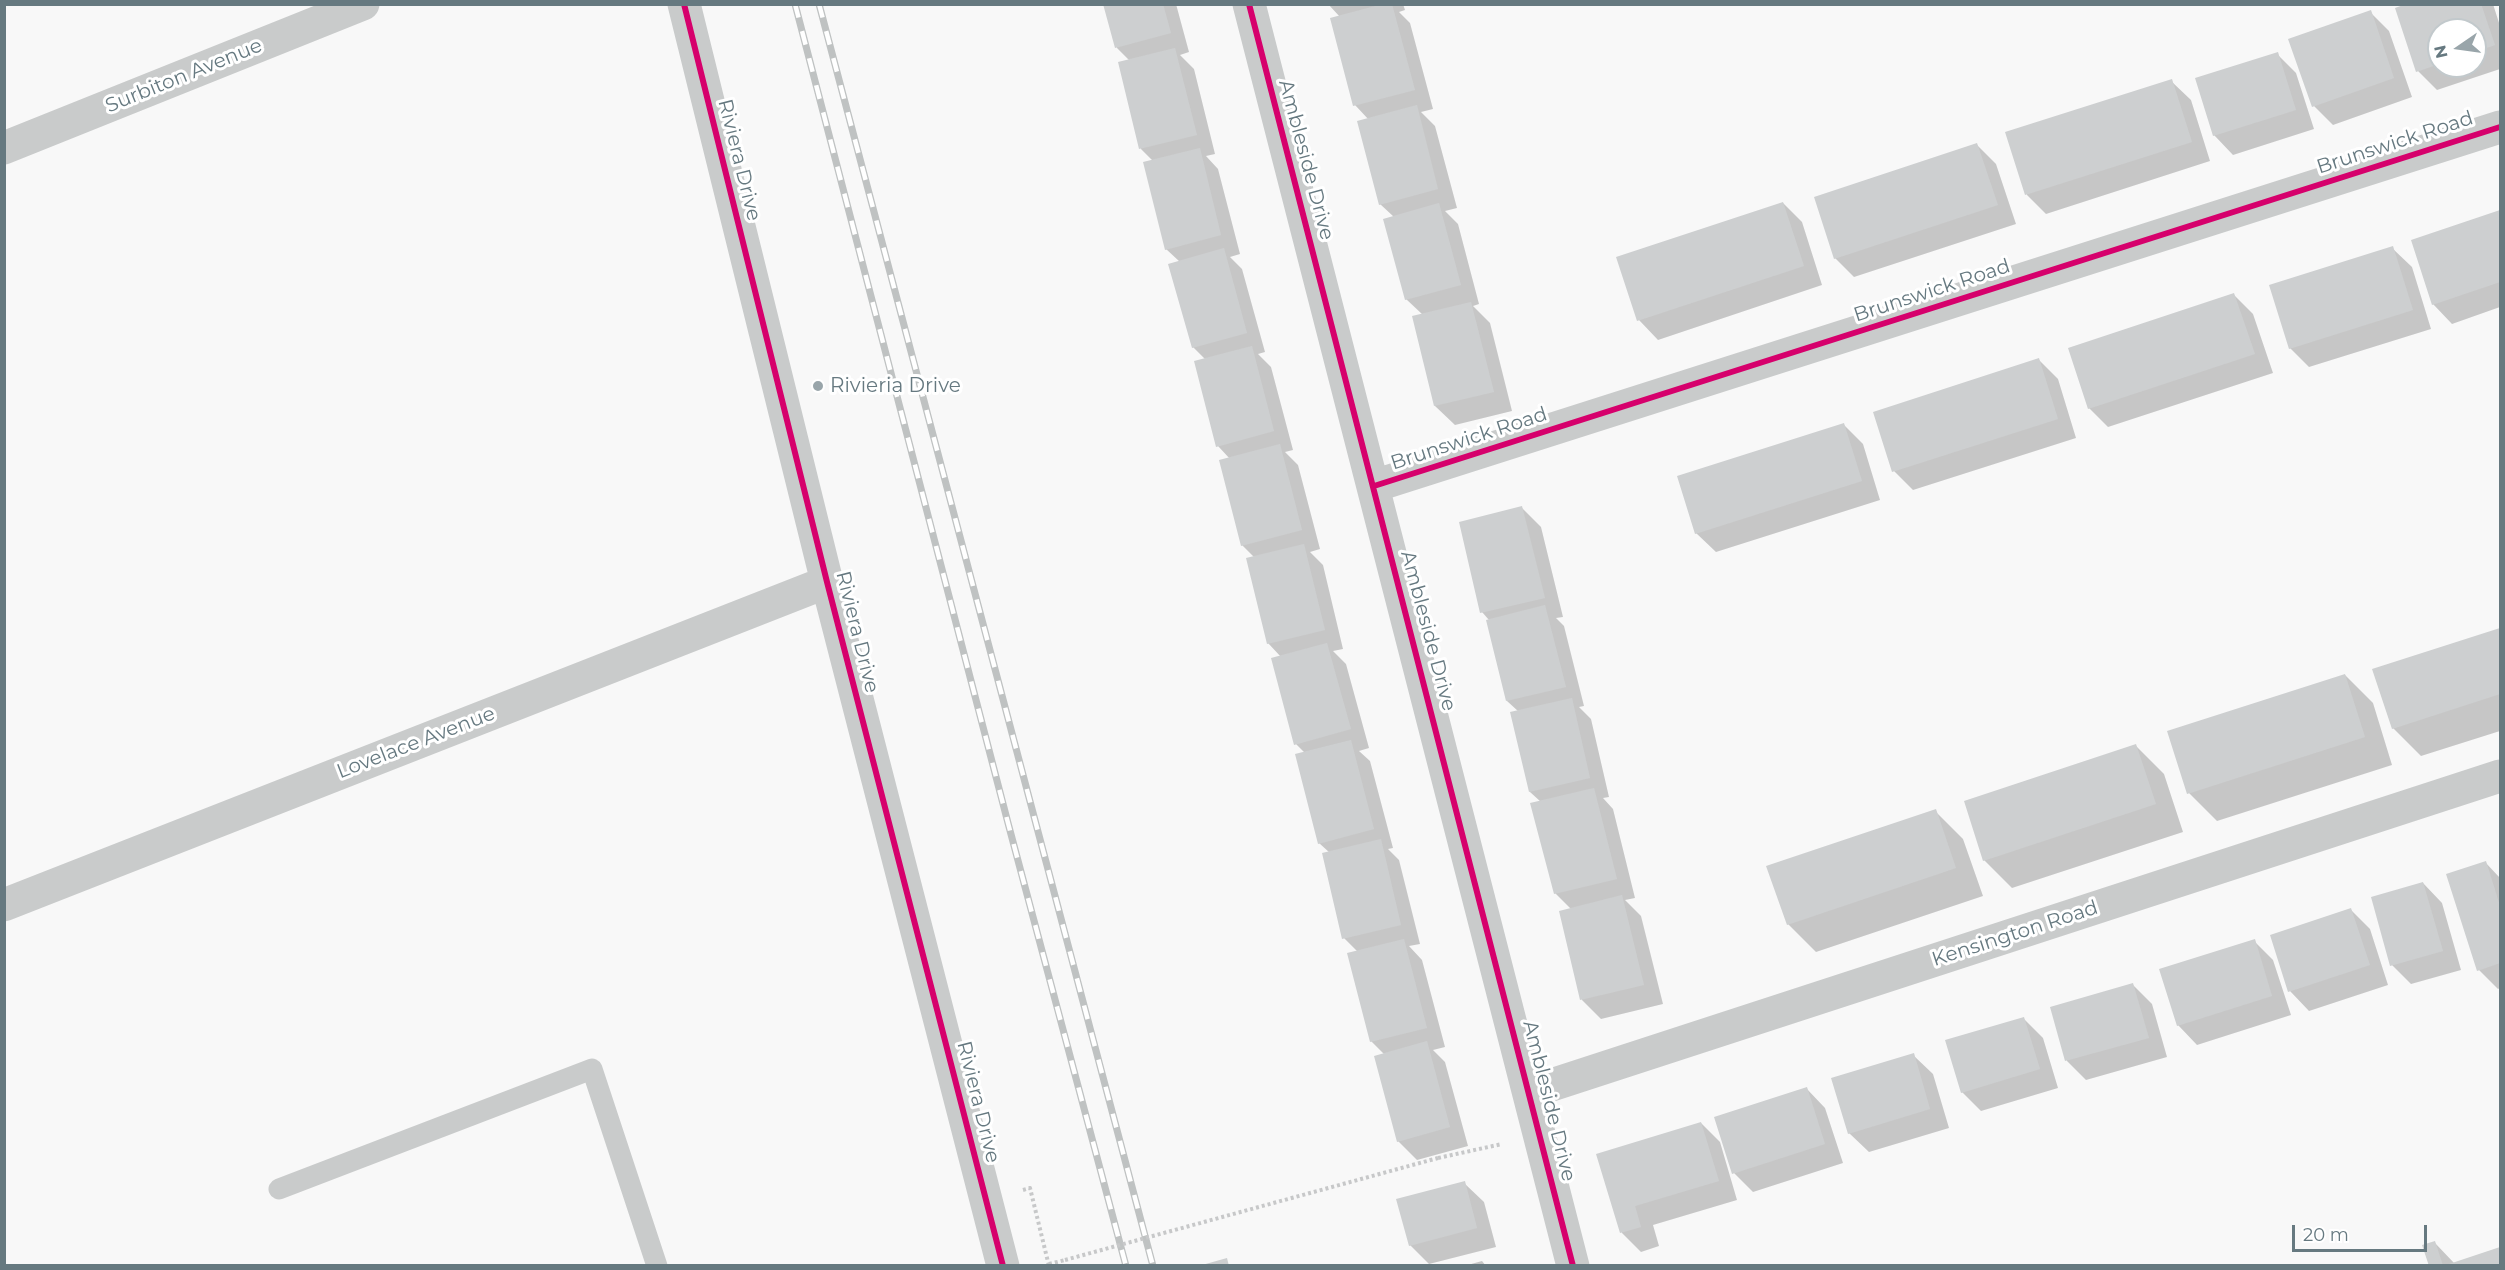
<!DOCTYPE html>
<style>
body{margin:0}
#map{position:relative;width:2505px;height:1270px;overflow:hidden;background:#f8f8f8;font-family:Montserrat,sans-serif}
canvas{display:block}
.frame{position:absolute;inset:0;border:6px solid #667980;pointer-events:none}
.north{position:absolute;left:2427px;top:18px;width:60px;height:60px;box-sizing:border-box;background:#fff;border:2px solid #c2c9cc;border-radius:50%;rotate:257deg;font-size:16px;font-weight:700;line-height:24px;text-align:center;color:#667980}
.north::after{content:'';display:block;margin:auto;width:21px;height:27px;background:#99a5aa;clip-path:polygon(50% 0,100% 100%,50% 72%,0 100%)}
.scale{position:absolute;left:2292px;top:1225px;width:135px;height:27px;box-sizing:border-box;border:3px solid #667980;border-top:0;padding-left:8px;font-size:18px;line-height:21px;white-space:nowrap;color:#667980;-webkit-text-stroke:4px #fff;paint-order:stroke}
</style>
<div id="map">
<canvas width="2505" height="1270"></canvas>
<div class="frame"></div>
<div class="north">N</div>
<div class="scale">20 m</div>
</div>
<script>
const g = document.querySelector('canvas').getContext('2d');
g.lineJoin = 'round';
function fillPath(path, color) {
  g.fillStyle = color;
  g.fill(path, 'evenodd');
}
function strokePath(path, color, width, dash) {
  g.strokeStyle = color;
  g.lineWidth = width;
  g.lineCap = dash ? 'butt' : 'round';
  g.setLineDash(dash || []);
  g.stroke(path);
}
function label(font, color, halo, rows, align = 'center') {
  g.font = font + ' Montserrat,sans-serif';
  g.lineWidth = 6;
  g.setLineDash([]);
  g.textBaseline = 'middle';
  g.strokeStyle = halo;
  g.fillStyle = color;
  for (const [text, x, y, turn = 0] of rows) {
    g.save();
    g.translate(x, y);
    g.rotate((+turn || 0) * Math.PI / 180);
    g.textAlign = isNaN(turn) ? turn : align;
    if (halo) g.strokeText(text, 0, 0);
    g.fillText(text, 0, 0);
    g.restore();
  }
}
fillPath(new Path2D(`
 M1105,4h71l13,48 -9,3 14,14 21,85 -9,2 12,13 22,85 -10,3 12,12 23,83 -7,2 13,13 22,83 -8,2 13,13 22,84 -10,3 13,13 20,84 -10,2 13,13 23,84 -10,3 11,10 23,87 -5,1 11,11 21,84 -11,2 13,14 23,87 -12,3 12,12 23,84 -51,14 -19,-19 -14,-87 -13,-13 -13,-89 -14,-14 -14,-85 -11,-10 -14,-90 -9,-9 -15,-87 -13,-14 -13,-85 -13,-13 -12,-86 -12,-13 -12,-86 -13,-13 -13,-85 -14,-13 -13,-88 -12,-12 -21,-86 10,-2 -13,-13z
 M1328,4h75l2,6 -6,2 11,11 23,86 -12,3 14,14 22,82 -12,3 13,13 21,80 -6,2 17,17 22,88 -57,14 -20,-19 -12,-91 -17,-16 -12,-82 -14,-13 -11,-84 -14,-15 -15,-88z
 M2410,4h83l7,22v43l-63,21 -19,-19zM2439,30h36v36h-36z
 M2370,12l19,19 23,66 -79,28 -19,-19z
 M2277,54l19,19 18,56 -81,26 -19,-20z
 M2171,81l20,19 19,61 -164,53 -19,-19 -20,-62z
 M1977,145l19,19 20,60 -162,53 -19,-19z
 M1783,203l19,19 20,63 -164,55 -19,-20z
 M2500,212v95l-48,17 -19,-20 -21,-63z
 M2392,248l20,19 19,62 -122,38 -19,-19z
 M2234,295l19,19 20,59 -165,54 -19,-19z
 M2039,360l19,19 18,59 -163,52 -19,-19z
 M1844,425l19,19 17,56 -164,52 -20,-19z
 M1522,508l19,19 22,90 -7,1 8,8 20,80 -5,1 12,12 18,78 -6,1 10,11 22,89 -10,2 16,16 22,88 -62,15 -19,-19 -11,-91 -16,-16 -14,-91 -11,-10 -11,-80 -12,-11 -20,-80 2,-1 -7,-8z
 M2500,630v101l-79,25 -28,-28 -19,-58z
 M2345,675l28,28 19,62 -175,56 -28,-28z
 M2136,746l28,28 19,58 -171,56 -28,-28z
 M1935,811l28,28 20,57 -167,56 -28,-28z
 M2485,862l15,16v110l-2,1 -19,-19z
 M2423,883l19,20 19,67 -50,14 -19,-19z
 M2351,910l19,19 18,56 -79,26 -19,-20z
 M2254,941l19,19 18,55 -94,30 -19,-20z
 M2132,984l20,20 15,53 -81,23 -19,-19 -16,-53z
 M2024,1019l19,19 15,50 -77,23 -19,-19z
 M1913,1055l20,19 16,54 -80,24 -20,-19z
 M1806,1088l19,20 18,55 -90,29 -19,-19z
 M1701,1123l19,19 17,58 -84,25 6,21 -18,6 -19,-19 -24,-78z
 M1464,1183l20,19 12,45 -67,17 -19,-19z
 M2435,1243l20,21 45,-15v17h-70z
 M1482,1261l4,5h-22z`), '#0003');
fillPath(new Path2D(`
 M1103,4h60l8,29 -56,15z
 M1383,4h9l23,86 -62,16 -23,-88z
 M2406,4h75l14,41 -20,7v-22h-36v34l-23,8 -21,-64z
 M2371,10l23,68 -82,29 -24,-68z
 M1175,48l22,87 -58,14 -21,-87z
 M2278,52l18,58 -83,26 -18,-58z
 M2172,79l20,63 -167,53 -20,-63z
 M1417,105l21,84 -59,16 -22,-84z
 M1977,143l21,62 -164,54 -20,-62z
 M1200,148l21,87 -56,15 -22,-88z
 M1783,202l21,64 -167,55 -21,-64z
 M1439,203l22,82 -56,15 -22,-81z
 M2500,210v72l-68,23 -21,-65z
 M2393,246l20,64 -124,39 -20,-64z
 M1224,248l23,85 -55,15 -24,-84z
 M2234,293l21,61 -167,55 -20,-61z
 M1471,302l23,90 -60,14 -22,-90z
 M1252,346l22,85 -58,16 -22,-86z
 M2039,358l19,61 -166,53 -19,-60z
 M1844,423l18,58 -167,53 -18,-58z
 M1280,444l22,86 -61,16 -22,-86z
 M1522,506l23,92 -65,15 -21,-91z
 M1304,544l21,86 -58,14 -21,-86z
 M1545,605l21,82 -60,14 -20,-81z
 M2500,628v66l-108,35 -20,-60z
 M1327,643l24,86 -57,16 -23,-87z
 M2345,674l20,63 -178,57 -20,-63z
 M1572,698l18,80 -61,14 -19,-80z
 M1351,740l23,89 -56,15 -23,-90z
 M2136,744l20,60 -173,57 -19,-60z
 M1594,788l23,91 -63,15 -24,-91z
 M1936,809l20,59 -169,57 -21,-59z
 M1381,839l20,86 -59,14 -20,-86z
 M2486,861l14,45v57l-23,8 -31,-97z
 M2423,882l20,69 -53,15 -19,-69z
 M1622,895l22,90 -64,15 -21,-89z
 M2351,908l19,57 -82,27 -18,-57z
 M1404,939l23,89 -57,14 -23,-89z
 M2255,939l17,57 -95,30 -18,-57z
 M2133,983l16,55 -84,23 -15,-54z
 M2024,1017l16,52 -79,24 -16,-53z
 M1427,1041l23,86 -53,15 -23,-86z
 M1914,1053l16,56 -82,25 -17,-56z
 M1807,1087l18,57 -93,30 -18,-57z
 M1701,1122l18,59 -84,25 6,21 -21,6 -24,-79z
 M1465,1181l12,47 -68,18 -13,-47z
 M2435,1241l8,25h-14l-7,-21z
 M2500,1247v19h-54v-1z
 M1227,1258l2,8h-27v-1z`), '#cdcfd0');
strokePath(new Path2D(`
 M1438,1158l64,-14
 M1023,1190l7,-2 19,78
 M1049,1264l16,-4`), '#c7c8c9', 4, [3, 3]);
strokePath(new Path2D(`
 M279,1189l313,-120 65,197`), '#c9cbcb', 21);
strokePath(new Path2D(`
 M684,4l143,578 176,684
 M1249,4l324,1262
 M4,148l359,-144
 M1374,486l1126,-359
 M4,905l823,-323
 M1530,1092l970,-316`), '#c9cbcb', 33);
const rail = new Path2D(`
 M795,4l213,819 118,443
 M819,4l334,1262`);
strokePath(rail, '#bfc2c2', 7);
strokePath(rail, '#fff', 4.5, [14]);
strokePath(new Path2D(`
 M1065,1260l373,-102`), '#c7c8c9', 4, [3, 3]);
strokePath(new Path2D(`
 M684,4l143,578 176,684
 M1249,4l324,1262
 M1374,486l1126,-359`), '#d6006c', 6);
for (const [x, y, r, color] of [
 [818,386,6,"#99a5aa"]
]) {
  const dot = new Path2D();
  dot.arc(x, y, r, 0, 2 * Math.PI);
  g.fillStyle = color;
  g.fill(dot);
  strokePath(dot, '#fff', 2);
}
label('20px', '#667980', '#fff', [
 ["Surbiton Avenue",184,76,-22],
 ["Brunswick Road",2395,143,-18],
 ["Riviera Drive",739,160,76],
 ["Ambleside Drive",1306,160,75],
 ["Brunswick Road",1932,291,-18],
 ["Brunswick Road",1469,439,-18],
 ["Ambleside Drive",1428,631,75],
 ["Riviera Drive",857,632,76],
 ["Lovelace Avenue",416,743,-21],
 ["Kensington Road",2015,934,-18],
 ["Ambleside Drive",1549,1101,76],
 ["Riviera Drive",978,1102,76]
]);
label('20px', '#667980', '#fff', [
 ["Rivieria Drive",830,386]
], 'left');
</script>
